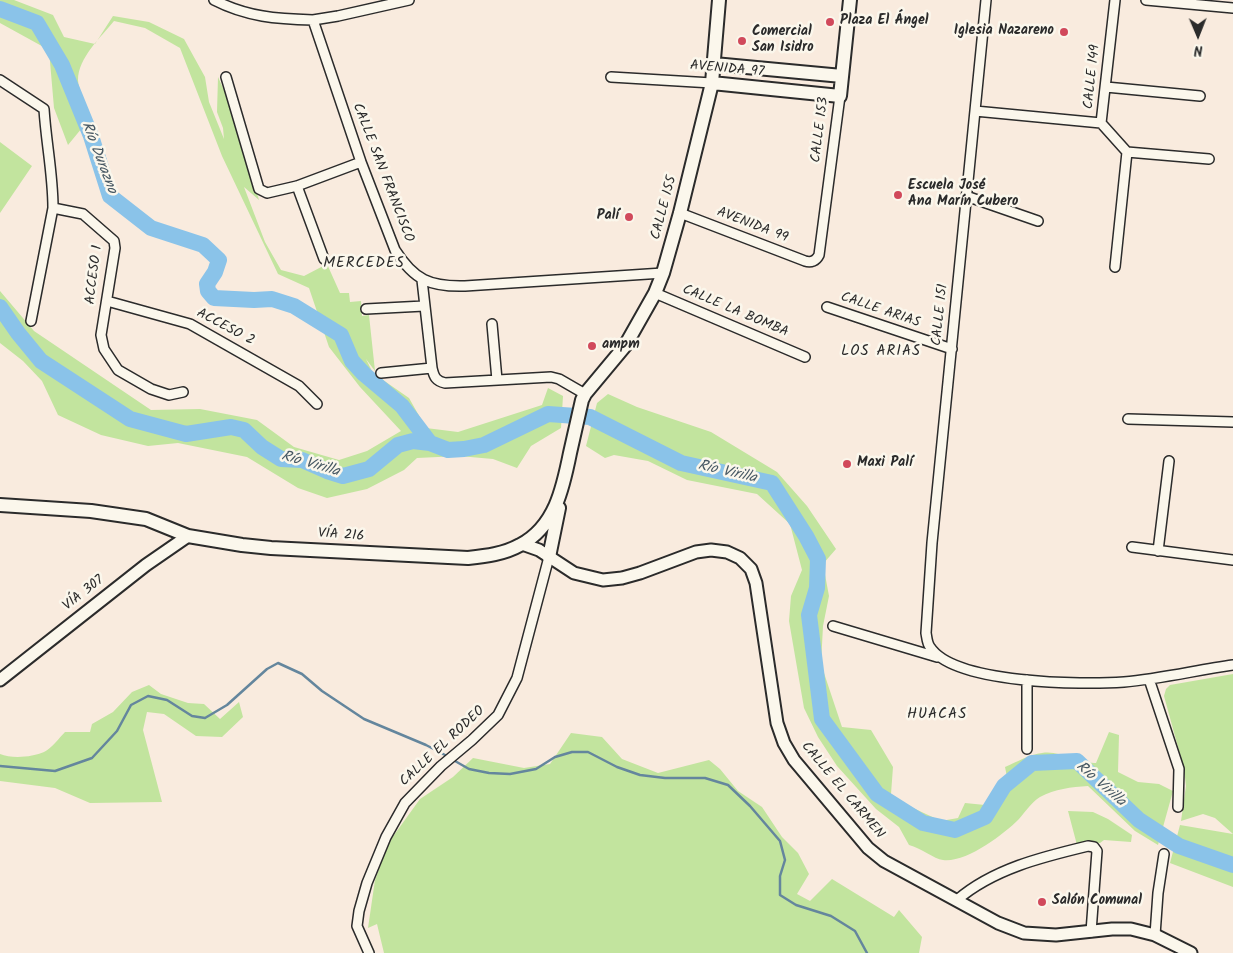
<!DOCTYPE html>
<meta charset="utf-8">
<style>
body{margin:0}
#map{position:relative;width:1233px;height:953px;overflow:hidden;background:#f9ebde;font-family:Kalam,sans-serif}
canvas{display:block}
.north{position:absolute;left:1173px;top:10px;width:50px;height:50px;-webkit-text-stroke:4px #fbf7ec;paint-order:stroke;rotate:179deg;font-size:14px;font-weight:700;line-height:20px;text-align:center;color:#2b2b2b}
.north::after{content:'';display:block;margin:auto;width:18px;height:22px;background:#2b2b2b;clip-path:polygon(50% 0,100% 100%,50% 72%,0 100%)}
</style>
<div id="map">
<canvas width="1233" height="953"></canvas>
<div class="north">N</div>
</div>
<script>
const g = document.querySelector('canvas').getContext('2d');
g.lineJoin = 'round';
function fillPath(path, color) {
  g.fillStyle = color;
  g.fill(path, 'evenodd');
}
function strokePath(path, color, width, dash) {
  g.strokeStyle = color;
  g.lineWidth = width;
  g.lineCap = dash ? 'butt' : 'round';
  g.setLineDash(dash || []);
  g.stroke(path);
}
function label(font, color, halo, rows, align = 'center') {
  g.font = font + ' Kalam,sans-serif';
  g.lineWidth = 5;
  g.setLineDash([]);
  g.textBaseline = 'middle';
  g.strokeStyle = halo;
  g.fillStyle = color;
  for (const [text, x, y, turn = 0] of rows) {
    g.save();
    g.translate(x, y);
    g.rotate((+turn || 0) * Math.PI / 180);
    g.textAlign = isNaN(turn) ? turn : align;
    if (halo) g.strokeText(text, 0, 0);
    g.fillText(text, 0, 0);
    g.restore();
  }
}
fillPath(new Path2D(`
 M0,0h14l39,15 11,22 31,7 18,-28 36,6 35,17 21,38 4,25 15,37 -1,-11 -6,-16 1,-35 10,22 31,101 -15,-13 21,55 16,28 23,6 23,-12 13,29h9l1,9 11,-1 1,15 7,-1 6,56 -9,-12 7,14 36,25 17,30 32,4 84,-27 6,-17 15,8 -2,32 -30,18 -14,22 -24,-9 -34,-3 -42,2 -13,12 -37,19 -40,9 -29,-10 -51,-31 -69,-14 -30,3 -47,-11 -43,-20 -16,-34 -19,-20 -23,-18v-52l34,40 117,79 49,-1 57,11 37,27 45,13 28,-9 34,-20 -41,-44 -31,-40 -20,-59 -31,-14 -56,-118 -42,-108 -35,-20 -31,-7c-13,16 -36,37 -36,59 0,9 9,28 13,37l-23,28 -14,-37 -5,-58 -49,-27z
 M0,142l32,24 -32,47z
 M608,394l29,13 74,25 66,40 30,34 29,43 -13,15 6,32 -6,30 -2,38 21,63 29,3 22,37 -2,27 20,13 30,14 17,-3 7,-15 20,2 11,-10 13,-8 -4,-20c12,-5 25,-13 37,-14 19,-3 36,11 54,10l13,-31 10,3 -1,37 20,10 21,2 14,7 -15,54 -23,-14 -47,-45c-17,1 -33,3 -48,11 -8,5 -15,15 -21,22 -16,16 -53,44 -76,41 -9,-1 -22,-12 -34,-15l-10,-18 -23,-18 -39,-43 -19,-29 -14,-29 -15,-87 2,-25 11,-26 -12,-46 -33,-30 -70,-14 -39,-19 -34,-6 -9,3 -19,-12 11,-43z
 M1233,674v213l-63,-24 10,-38 53,9 -18,-16 -12,-4 -22,7 5,-35 -2,-17 -20,-73 2,-7 4,-4z
 M149,685l12,9 27,9 16,1 16,15 19,-17 4,15 -21,20 -26,-1 -32,-22 -17,-2 -4,18 19,72 -72,1 -35,-15 -55,-7v-27c12,5 33,3 44,-2 8,-4 15,-14 21,-20h25l2,-8 21,-12 19,-20z
 M571,733l31,4 20,22 36,14 51,-13 11,9 18,22 24,16 20,30 16,16 11,21 -12,20 13,7 22,-22 62,38 5,-7 23,27 -3,16h-535l-7,-29 -9,4 7,-48 14,-38 31,-43 33,-22 20,-19 51,10 26,-4z
 M1068,811l25,1 15,7 24,16 -1,7 -27,-2 -4,3 -23,2z`), '#c2e49e');
strokePath(new Path2D(`
 M455,761l14,8 20,4 21,1 26,-5 19,-12 17,-5h16l29,15 23,8 25,3h40l23,7 22,21 30,35 5,19 -5,16v19l16,10 35,11 24,15 12,22
 M0,766l55,5 37,-13 25,-27 14,-26 17,-9 19,4 25,16 13,2 22,-13 40,-36 11,-6 24,11 20,17 42,28 62,26 19,10`), '#64869d', 2.5);
strokePath(new Path2D(`
 M0,9l37,14 25,42 29,71 19,60 41,32 52,17 16,15 -4,12 -8,12 1,7 6,7 40,2 18,-1 22,7 47,29 11,26 12,13 38,32 28,37
 M0,307l18,26 23,28 89,58 56,15 45,-7 13,3 18,17 19,12 21,1 25,11 16,5 26,-7 29,-24 15,-4 17,2 18,7 16,-1 20,-4 64,-31 42,3 91,46 91,20 34,53 12,23 -1,29 -8,27 13,104 55,75 46,29 32,7 30,-13 19,-31 28,-23 45,-2 62,59 40,26 54,19`), '#8ac3e9', 16);
const minor = new Path2D(`
 M214,0c33,17 63,19 99,20l48,142 34,88c19,30 35,37 70,36l198,-13
 M986,0l-54,543 -6,90c1,5 1,10 4,14 24,37 153,38 194,35 36,-3 73,-12 109,-17
 M1115,0l-14,123 26,29 -12,115
 M1146,0l87,8
 M313,20l25,-4 71,-16
 M226,77l33,112 8,4 30,-7 64,-24
 M611,77l101,6
 M0,80l44,29c2,33 9,65 9,99l30,6 31,27 1,7 -14,87 3,14 14,21 33,19 18,6 14,-3
 M1106,87l94,9
 M975,111l126,12
 M1127,152l82,7
 M297,186l27,73
 M966,196l72,25
 M680,213l125,48c6,2 11,0 14,-6l21,-159
 M422,280l10,88c2,9 4,13 13,15l106,-6 8,2 26,15
 M655,293l150,64
 M107,301l83,23 109,62 18,18
 M827,307l125,42
 M366,309l58,-3
 M31,321l22,-113
 M492,324l5,56
 M381,373l51,-5
 M1128,419l105,3
 M1132,547l101,13
 M1158,551l11,-90
 M833,626l104,31
 M1149,679l30,90 -1,38
 M1027,680v69
 M957,900c36,-31 85,-43 131,-54l6,1 3,4 -6,81
 M1155,935l3,-42 6,-39
 M369,953l-12,-27 2,-15 8,-28 19,-46 19,-34 36,-37 31,-26 26,-25 19,-37 32,-121`);
const tertiary = new Path2D(`
 M522,544l17,6 35,23 29,7 19,-2 18,-5 56,-21 15,-2 16,2 13,6 11,11 5,14 21,140 7,20 10,17 74,88 16,13 114,62 26,10 32,2 56,-6h19l24,6 36,18
 M0,680l146,-115 42,-29`);
const secondary = new Path2D(`
 M714,64l128,12
 M712,83l128,13 10,-96
 M0,505l91,6 55,8 42,17 54,9 29,3 197,10c18,-2 36,-4 52,-13 35,-18 43,-57 50,-92 4,-17 8,-35 12,-53l3,-6 40,-48 30,-53 8,-20 17,-60 32,-130 7,-83
 M549,557l10,-49`);
strokePath(minor, '#2b2b2b', 12);
strokePath(tertiary, '#2b2b2b', 15);
strokePath(secondary, '#2b2b2b', 16);
strokePath(minor, '#fbf7ec', 9);
strokePath(tertiary, '#fbf7ec', 11);
strokePath(secondary, '#fbf7ec', 12);
for (const [x, y, r, color] of [
 [830,22,5,"#d1495b"],
 [1064,32,5,"#d1495b"],
 [742,41,5,"#d1495b"],
 [898,195,5,"#d1495b"],
 [629,217,5,"#d1495b"],
 [592,346,5,"#d1495b"],
 [847,464,5,"#d1495b"],
 [1042,902,5,"#d1495b"]
]) {
  const dot = new Path2D();
  dot.arc(x, y, r, 0, 2 * Math.PI);
  g.fillStyle = color;
  g.fill(dot);
  strokePath(dot, '#fbf7ec', 2);
}
label('bold 14px', '#2b2b2b', '#fbf7ec', [
 ["Plaza El Ángel",840,22],
 ["Iglesia Nazareno",1054,32,"right"],
 ["Comercial",752,33],
 ["San Isidro",752,49],
 ["Escuela José",908,187],
 ["Ana Marín Cubero",908,203],
 ["Palí",619,217,"right"],
 ["ampm",602,346],
 ["Maxi Palí",857,464],
 ["Salón Comunal",1052,902]
], 'left');
label('14px', '#2b2b2b', '#fbf7ec', [
 ["AVENIDA 97",727,70,5],
 ["CALLE 149",1093,77,-84],
 ["CALLE 153",821,130,-83],
 ["CALLE SAN FRANCISCO",382,173,69],
 ["CALLE 155",665,208,-75],
 ["AVENIDA 99",752,226,21],
 ["ACCESO 1",95,275,-83],
 ["CALLE ARIAS",880,311,19],
 ["CALLE LA BOMBA",735,312,23],
 ["CALLE 151",941,315,-84],
 ["ACCESO 2",225,328,28],
 ["VÍA 216",341,536,4],
 ["VÍA 307",84,594,-38],
 ["CALLE EL RODEO",443,747,-43],
 ["CALLE EL CARMEN",842,791,50]
]);
label('italic 15px', '#485964', '#fbf7ec', [
 ["Río Durazno",98,158,69],
 ["Río Virilla",310,465,16],
 ["Río Virilla",727,473,13],
 ["Río Virilla",1100,785,41]
]);
g.letterSpacing = '1px';
label('15px', '#2b2b2b', '#fbf7ec', [
 ["MERCEDES",364,264],
 ["LOS ARIAS",881,352],
 ["HUACAS",937,715]
]);
g.letterSpacing = '0px';
</script>
